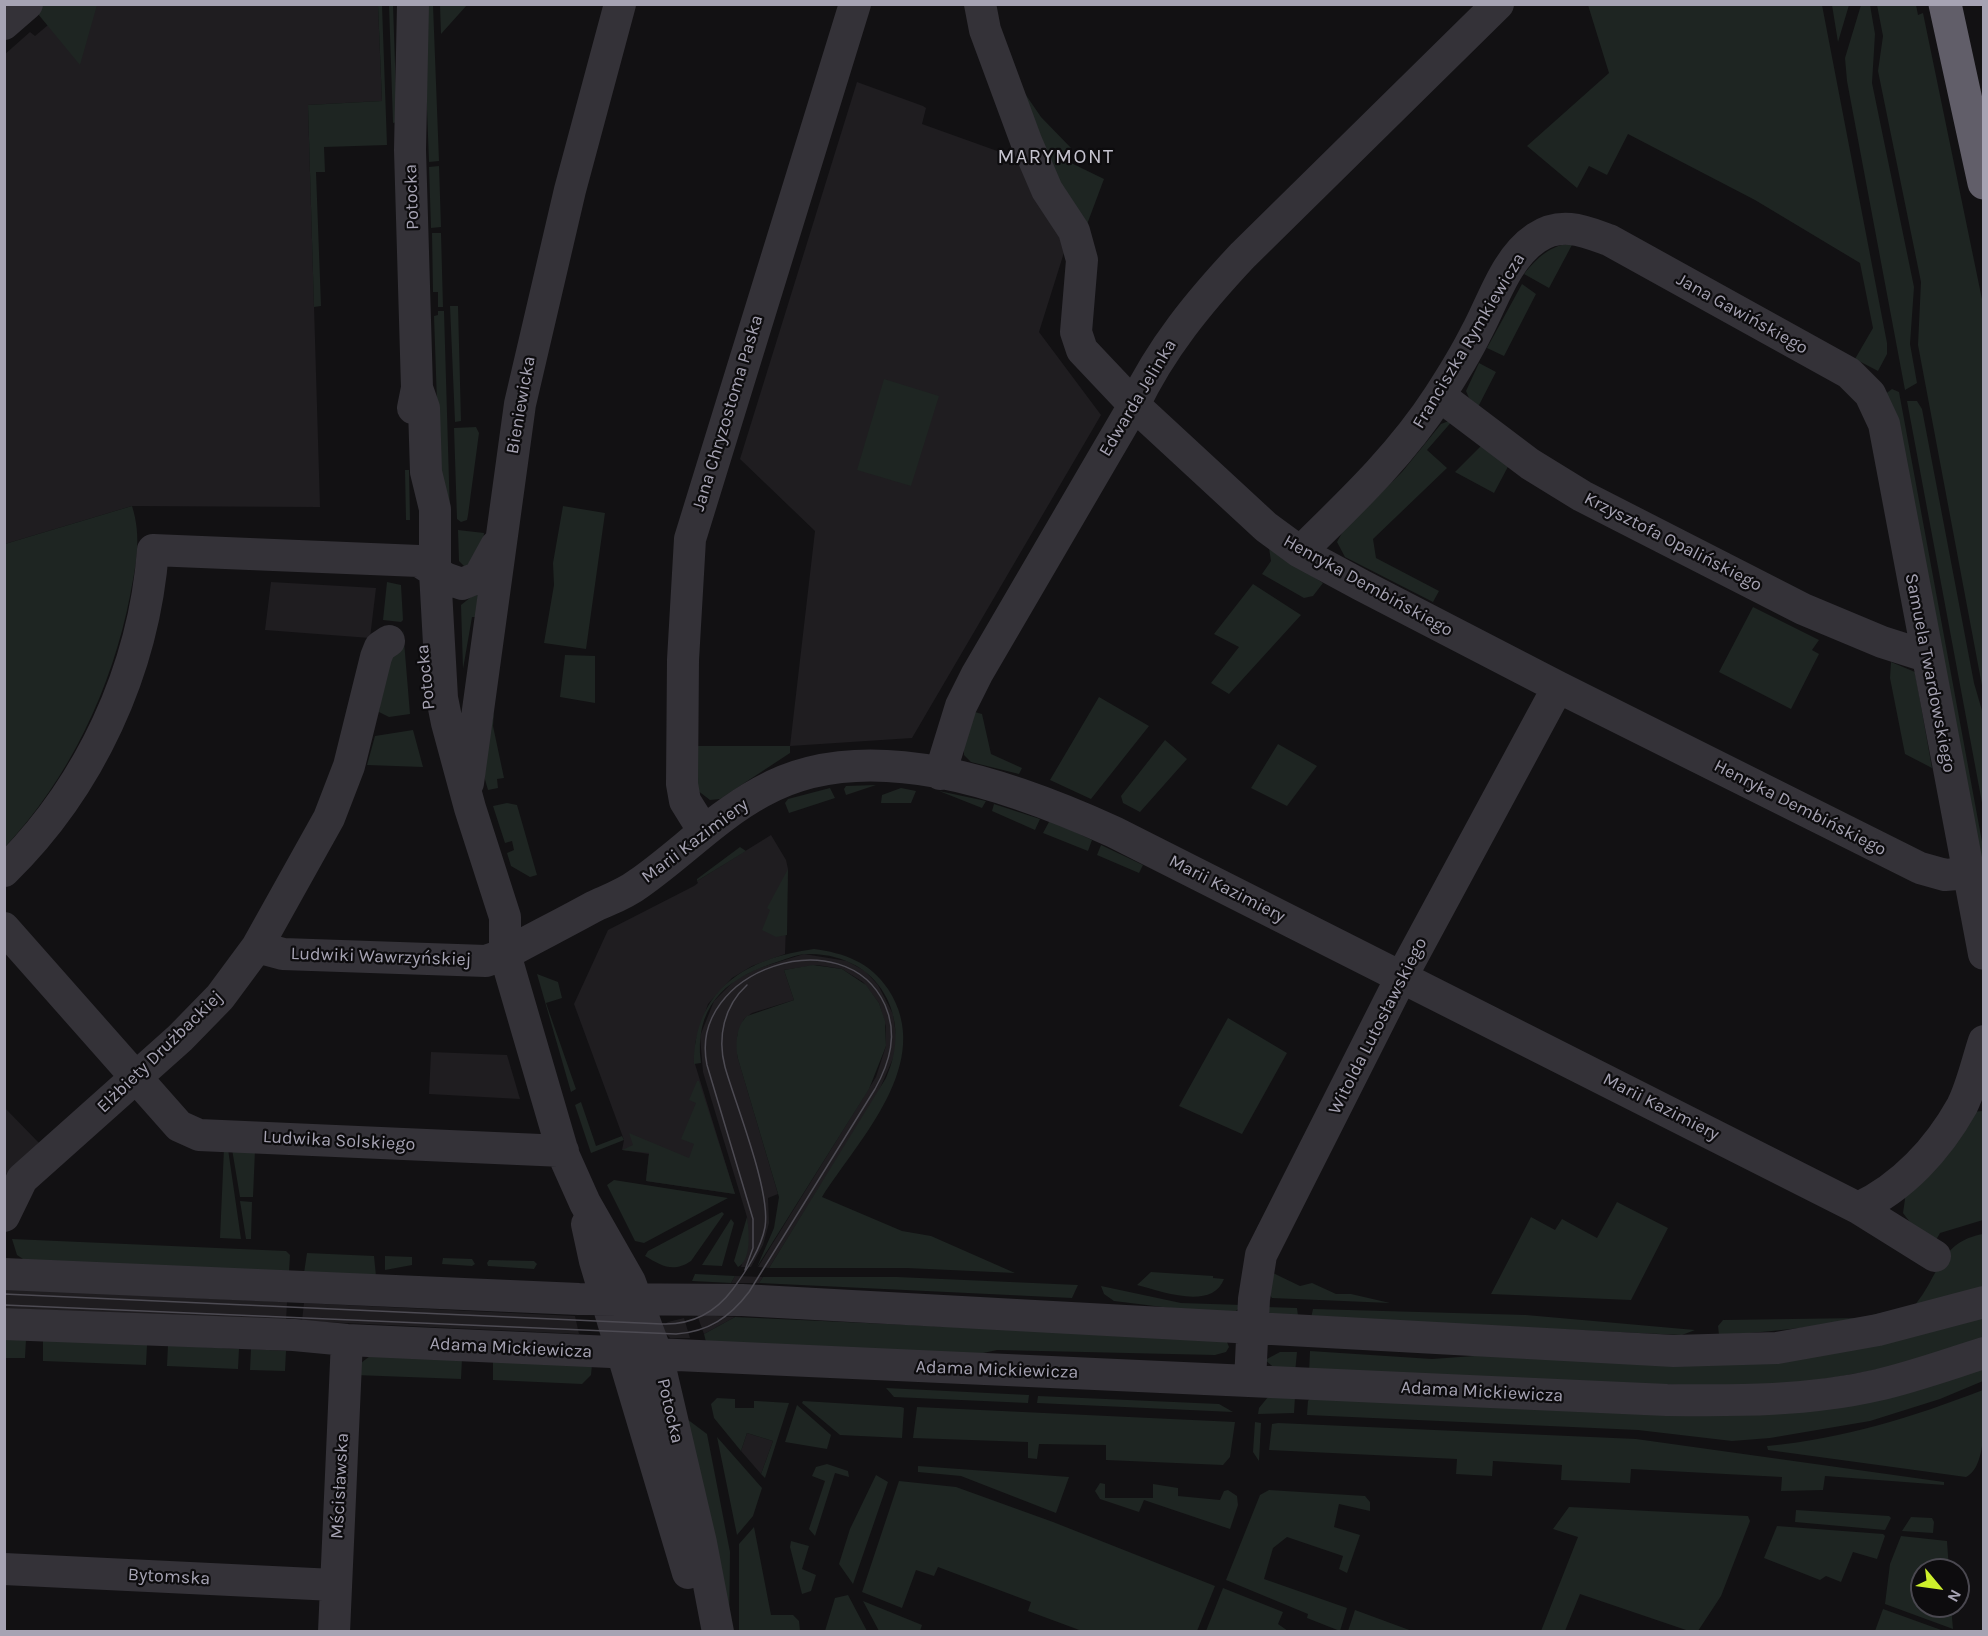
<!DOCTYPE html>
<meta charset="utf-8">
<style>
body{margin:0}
#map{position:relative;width:1988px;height:1636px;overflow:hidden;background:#121113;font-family:Karla,sans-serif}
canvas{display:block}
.frame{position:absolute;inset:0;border:6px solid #a6a3b3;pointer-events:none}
.north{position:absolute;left:1910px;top:1558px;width:60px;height:60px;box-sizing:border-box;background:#0d0c0e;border:2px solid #4a4850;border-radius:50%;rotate:119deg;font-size:16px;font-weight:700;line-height:24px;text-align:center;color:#a6a3b3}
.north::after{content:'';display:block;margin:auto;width:21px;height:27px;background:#cef02c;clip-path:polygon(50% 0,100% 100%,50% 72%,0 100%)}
</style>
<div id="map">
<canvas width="1988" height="1636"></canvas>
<div class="frame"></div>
<div class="north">N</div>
</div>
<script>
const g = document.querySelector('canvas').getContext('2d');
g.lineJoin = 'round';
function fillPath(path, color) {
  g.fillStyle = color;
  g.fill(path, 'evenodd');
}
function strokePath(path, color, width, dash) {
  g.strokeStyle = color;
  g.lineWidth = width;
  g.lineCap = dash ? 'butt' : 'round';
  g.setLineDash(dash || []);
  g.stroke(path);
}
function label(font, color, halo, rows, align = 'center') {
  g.font = font + ' Karla,sans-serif';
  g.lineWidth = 4.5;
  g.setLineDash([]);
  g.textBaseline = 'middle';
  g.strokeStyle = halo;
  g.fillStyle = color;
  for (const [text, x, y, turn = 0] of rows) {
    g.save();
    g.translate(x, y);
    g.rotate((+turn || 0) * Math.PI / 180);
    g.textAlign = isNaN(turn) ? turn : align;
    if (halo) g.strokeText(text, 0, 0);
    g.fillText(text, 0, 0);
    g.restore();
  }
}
fillPath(new Path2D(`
 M63,5h315l4,96 -74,4 12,402 -188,-1 -127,38 -1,-489 26,-23 5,4 32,-27z
 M857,82l66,24 3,2 -4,16 92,33 2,4 10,-2 41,84 -28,89 62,83 -189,323 -122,8 25,-215 -75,-72z
 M271,582l105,6 -6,50 -105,-8z
 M771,835l15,25 2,9 -3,85 -33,12 -20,12 -24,26 -13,39v21l40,130 -89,-13 3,-27 -27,-4 2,-10 -50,-136 34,-74 86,-44 4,-3 -1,-2z
 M804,954l43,7 18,10 13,14 15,29 4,27 -3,15 -16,37 -109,175 -11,-1 118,-190 10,-31v-19l-7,-24 -16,-21 -21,-13 -25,-4 -33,5 10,30 -42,13 -8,6 -7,17v19l41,139 -10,4 1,25 -6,22 -12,22h-10l7,-21 -1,-29 -44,-145 -3,-36 14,-35 22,-22 23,-11z
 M431,1052l76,3 13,44 -91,-5z
 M4,1107l36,37 -35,31 -1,-1z
 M735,1276l28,1 -4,6h-28z
 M5,1289l282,13 -1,20 -281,-14z
 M304,1303l271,13 4,18 -277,-13z
 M697,1315l38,2 -31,17z
 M684,1318l6,20h-20l-7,-7 -1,-5 6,-4z
 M747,1433l26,8 -12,33 -20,-23z`), '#1f1d20');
fillPath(new Path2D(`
 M39,4l58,1 -17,60 -42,-51z
 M378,5h4l5,140 -63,2 1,25h-9l5,134 -7,1 -6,-202 74,-4z
 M389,5h4l4,117 -4,1z
 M423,5h10l6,156 -10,1z
 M440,5h27l-26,29z
 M1588,5h234l65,338v11l-9,17 -23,-12 18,-31 -13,-65 -105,-63 -127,-66 -21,41 -18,-9 -12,22 -50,-42 82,-73z
 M1832,5h17l-11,37z
 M1861,5h9l5,29 -3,49 42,204 -4,57 7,39 -12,7 -58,-309 -2,-23z
 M1877,5h39l2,10 5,-2 60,291v387l-65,-346 3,-63 -43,-211 5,-35z
 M1017,82l24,35 30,31 -4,13 37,18 -18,48 -22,-29z
 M439,166l2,61 -10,1 -2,-61z
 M432,233h9l2,74h-5v-15h-5z
 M1573,243l-24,45 -25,-14c14,-17 26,-29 49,-31z
 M1522,284l14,10 -32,62 -17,-8z
 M458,306l3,115 -6,1 -5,-116z
 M438,311h6l6,204 -9,3 -7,-202 4,-1z
 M1479,363l17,9 -18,35 -9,-9 -3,-7z
 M884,379l55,17 -28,90 -54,-16z
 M1892,389l7,3 84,455v54l-99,-506z
 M1907,401h10l5,8 52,274 9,31v94z
 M1454,419l-27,31 20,18 -74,71 3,19 63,33 -6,11 -88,-45 -8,-15 6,-11 59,-59 39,-48z
 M476,427l3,6 -11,82 -1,5 -6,2 -4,-3 -3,-91z
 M1481,446l30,15 -17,32 -39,-21z
 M405,470h4l1,50h-4z
 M132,506c10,31 4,59 -2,90 -18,92 -61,183 -125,251v-303z
 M563,506l42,7 -19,136 -42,-6 10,-58 -1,-22z
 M458,530l26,3 -2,19 -17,15 -6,-6z
 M1269,548l54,35 -10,13 -9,2 -42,-24 9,-13z
 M387,582l14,3 2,35 -2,2 -18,-2z
 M1253,584l48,31 -72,79 -18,-11 28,-36 -25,-13z
 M481,589l-5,28h-4l-9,52 -2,-64z
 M1753,607l66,33 -7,10 7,4 -28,55 -72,-37z
 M403,629l7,85 -21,3 -10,-5c3,-22 1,-54 24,-64z
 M565,655l30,1v47l-35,-6z
 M1891,662l24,10 17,96 -27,-14 -15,-76z
 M1099,697l50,29 -58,73 -41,-19z
 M494,712l-1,14 11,52 -7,1 1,9 -10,2 -6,-21z
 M975,712l7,2 9,40 31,14 -3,6 -48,-12 -7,-7v-7z
 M413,730l10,37 -56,-2 8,-29z
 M1165,740l22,19 -47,53 -17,-9 -2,-7z
 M1278,744l39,22 -30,40 -36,-18z
 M696,746h94v7l-70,46 -10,1 -13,-10z
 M876,785l-30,10 -2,-6 2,-3z
 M830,788l5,10 -46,15 -4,-10 3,-4z
 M901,788l15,3 -5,12h-30l1,-8z
 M939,791l47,10 -4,7z
 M507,803l10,2 20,70 -7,2 -19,-11 -4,-13 7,-3 -2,-9 -7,2 -12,-37z
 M994,804l46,15 -5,11 -43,-19z
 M1050,820l42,20 -4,11 -45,-18z
 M1101,845l42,20 -4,8 -42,-18z
 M740,847l6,4 -49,30v-2z
 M788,869l-1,66 -11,2 -14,-7 8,-20 -3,-2z
 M814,949c30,4 56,13 74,40 48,73 -29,150 -66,208l80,34 29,5 84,37 -108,-5h-138l117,-190c28,-60 -7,-123 -75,-124 -14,-1 -27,6 -40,10 -48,16 -77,45 -70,99l-7,1c0,-75 53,-106 120,-115z
 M813,965l29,4 24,16 13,18 6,18 1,25 -17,43 -112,178 17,-39 5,-31 -41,-138c-3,-14 -2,-33 9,-43l47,-16 -10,-30z
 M537,974l21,8 4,16 -16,5 30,86 -5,3z
 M1228,1018l59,35 -45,81 -63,-28z
 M697,1081h2l36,113 -89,-13 3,-28 -27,-3 11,-5 -4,-12 60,25 5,-14 -13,-5 15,-36 -7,-3z
 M581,1102l15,44 26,-10 2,4 -33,13 -16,-48z
 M1983,1111v109l-43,13 -4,7 -21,-11 -12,-16 3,-21 65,-80z
 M224,1148l4,1 13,90 -21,-1z
 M232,1149l23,1 -2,47h-13z
 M614,1180l114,18 -84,45 -9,-2 -28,-56z
 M240,1201l12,1 -1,37h-5z
 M1617,1202l51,26 -37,72 -140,-6 40,-77 24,13 7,-11 35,19z
 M722,1212l2,2 -33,47c-18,12 -29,5 -46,-5l3,-5z
 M747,1217c2,13 5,43 -9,50l-4,-6z
 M731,1219l3,4 -12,43 -20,-1z
 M1983,1234l1,53c-86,30 -175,43 -265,48l-1,-9 5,-6 136,-2 56,-13c25,-30 24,-63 68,-71z
 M12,1239l274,12 4,4 -1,17 -263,-11 -9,-6z
 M307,1253l67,3 2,20 -72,-3z
 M385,1256l27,1v8l-27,5z
 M443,1258l29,1 3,5 -3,2 -30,-2z
 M489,1260l45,1 3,3 -3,5 -46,-3 -1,-3z
 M1151,1272l62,4v2l11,1c-12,32 -63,12 -87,6z
 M1273,1273l27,13 12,-3 24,11h15l39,9 -118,-5 -2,-3z
 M695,1274l40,2 -4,7 -39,-2z
 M763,1277h134l181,8 -6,13 -313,-15z
 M1101,1286l80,17 61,2 -7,7h-32l-89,-11 -10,-7z
 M1267,1307l30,1 1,8 -19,2 -11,-6z
 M1313,1309l213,6 169,15 -13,5 -371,-17z
 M1983,1315v27c-78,24 -155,40 -237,45l-437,-13 1,-23 122,8 70,-5 70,1z
 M735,1317l482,22 10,3 2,5 -3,5 -11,3 -218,-5 -32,7 -258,-11 -3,-12z
 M5,1338l21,1 -1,19h-20z
 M43,1340l104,5 -1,20 -103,-4z
 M168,1345l71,4 -1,20 -71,-3z
 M251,1349l35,2 -1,20 -35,-1z
 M1280,1352h17l-2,21 -18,-3 -12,-10z
 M370,1356l92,3 -1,20 -106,-4 2,-9z
 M493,1361l99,4 -1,10 -9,9 -89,-4z
 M1983,1369v12l-43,18 -70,22 -100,17 -38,3 -94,-11 -331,-15 1,-14 2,-3 398,17z
 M886,1388l143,7 -1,8 -134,-6z
 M1983,1390c1,22 5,77 -17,87l-198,-27 -1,-4c76,-7 146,-29 216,-56z
 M1038,1396l181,8 14,8 -196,-9z
 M1268,1397h27l-1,16 -36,1 1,-6z
 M717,1398l18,1v9h19v-7h3l32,2 -24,75 -4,-4 12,-33 -26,-8 -6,18 -27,-33 -3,-14z
 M803,1401l98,6 3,1 -2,30 -62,-3 -38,-32z
 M797,1405l34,30 -4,14 -42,-7z
 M917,1407l318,15 -5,35 -7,8 -117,-5v-15l-67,-1 -2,15 -9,-1v-16l-115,-4z
 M687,1419l20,15 23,118 -1,79z
 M1255,1422l6,1 -2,38 -6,-9z
 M1278,1423l358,16 308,43v3l-119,-9 -2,14 -42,1 1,-14 -151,-8 -1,14 -69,-3 1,-15 -69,-4 -1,15 -36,-2 1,-15 -188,-9 3,-26z
 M717,1437l45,51 -9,28 -16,19z
 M827,1464l21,7 1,6 -14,-4 -20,63 -6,-7 16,-48 -13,-5 4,-9z
 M918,1466l151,11 -13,36 -95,-37 -43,-4z
 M876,1475l12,7 -35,102 -14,-20 11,-35z
 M899,1481l57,6 97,35 162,64 -18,45h-115l-54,-20 3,-9 -93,-35 -4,9 -18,-6 -14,38 -40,-16z
 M1100,1483l5,1v14h48v-14l25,4v8l42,4 4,-9 4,-1 9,6 1,9 -8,24 -86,-29 -5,12 -39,-13 -5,-8z
 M1269,1490l96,6 5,6v9l-31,-7 -5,23 26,8 -13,38 -8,-4 4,-13 -56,-19 -14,11 -9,31 83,29 -7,23 -33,-13 1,-4 -82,-34 34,-85z
 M1569,1507l179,9 2,5 -29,75 -23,35h-9l-109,-37 -15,37h-24l37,-94 -25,-8z
 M1796,1510l93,6 2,2 -6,12 -90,-8z
 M1911,1517l21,1 2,4 -1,11 -31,-2z
 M1777,1526l106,8 2,2 -8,23 -24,-7 -12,30 -15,-6 -6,4 -56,-22z
 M754,1527l17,88h22l6,6 1,10h-61v-87z
 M1901,1536l46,5 2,29h-27v36h29l2,23 -68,-25 5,-40z
 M791,1541l18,5 -7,23 14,6 -5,16 -9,3 -12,-47z
 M1223,1588l60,24 -5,12 10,7h-82z
 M848,1595l19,36h-42l10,-33z
 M863,1601l59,24 -2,6h-41z
 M1883,1609l61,22h-69z
 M1355,1610l57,21h-64z`), '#1e2522');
strokePath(new Path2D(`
 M413,4l-3,146 7,238 -4,20
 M980,4l5,26 41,111 21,49 27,41 8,29 -6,72 6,18 52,55 132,122 34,25 61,33 197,102 362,181 25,7 24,-2
 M4,24l23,-20
 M417,388l7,20 2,64 9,37v63l7,126 5,25 23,85 35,109v37l59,202 21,47 45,79 27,73 44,188 17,89
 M1440,396l90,68 52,32 221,113 79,33 44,14
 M1300,552c50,-49 101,-97 139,-156 13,-20 26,-41 37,-63 17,-31 29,-74 60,-95 25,-17 48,-7 73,2l240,133 21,21 14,30 100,530
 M940,774l21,-68 16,-32 157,-269c27,-57 65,-103 108,-149l256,-252
 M468,783l52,-379 50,-214 50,-186
 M703,830l-18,-29 -3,-17 1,-124 7,-121 165,-535
 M4,871c86,-84 140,-201 149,-321l266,11 26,17 17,6 17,-7 17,-31
 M4,928l175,198 20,9 364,16
 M257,947l26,7 203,7 19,-7c29,-16 59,-31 88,-47 15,-7 32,-13 45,-23 42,-29 77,-67 123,-92 105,-60 252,-6 353,40l744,376 77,48
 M1858,1208c44,-20 80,-59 104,-102 10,-20 15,-44 22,-65
 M4,1216l18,-37 158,-141 40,-41 37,-50 72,-129 20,-52 27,-109 4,-10 9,-6
 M587,1224l8,37 93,312
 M4,1274l575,25 163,1 932,51 103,-3 101,-18 106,-28
 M4,1324l290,11 53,5 1320,60c71,1 142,1 211,-15 35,-8 71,-21 106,-32
 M1250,1381l4,-82 7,-44 141,-279 156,-289
 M4,1569l330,16
 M334,1632l13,-292`), '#343238', 32);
strokePath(new Path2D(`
 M1945,4l39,179`), '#615e69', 33);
strokePath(new Path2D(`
 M4,1294l658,30c30,1 53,-11 71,-35 13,-18 28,-40 32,-62 6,-36 -29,-121 -40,-160 -8,-30 -1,-61 22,-82
 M4,1305l672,29c32,-2 54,-17 73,-42l126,-203c15,-27 23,-55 10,-84 -40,-88 -198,-35 -178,60l46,154v29l-8,22`), '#4d4b53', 1.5);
label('18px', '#a6a3b3', '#0d0c0e', [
 ["Potocka",412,197,-92],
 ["Jana Gawińskiego",1742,314,29],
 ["Franciszka Rymkiewicza",1469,341,-59],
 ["Edwarda Jelinka",1138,398,-59],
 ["Bieniewicka",521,405,-80],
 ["Jana Chryzostoma Paska",728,413,-73],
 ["Krzysztofa Opalińskiego",1673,542,27],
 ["Henryka Dembińskiego",1368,586,29],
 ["Samuela Twardowskiego",1930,673,79],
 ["Potocka",426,677,-96],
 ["Henryka Dembińskiego",1800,808,27],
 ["Marii Kazimiery",695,841,-37],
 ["Marii Kazimiery",1227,889,27],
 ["Ludwiki Wawrzyńskiej",381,957,2],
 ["Witolda Lutosławskiego",1378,1026,-63],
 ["Elżbiety Drużbackiej",160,1052,-44],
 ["Marii Kazimiery",1661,1107,27],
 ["Ludwika Solskiego",339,1141,3],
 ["Adama Mickiewicza",511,1348,3],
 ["Adama Mickiewicza",997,1370,2],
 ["Adama Mickiewicza",1482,1392,3],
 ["Potocka",670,1411,77],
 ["Mścisławska",340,1486,-87],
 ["Bytomska",169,1577,3]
]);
g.letterSpacing = '1.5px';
label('20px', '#c6c4cf', '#0d0c0e', [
 ["MARYMONT",1056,157]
]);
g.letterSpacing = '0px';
</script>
